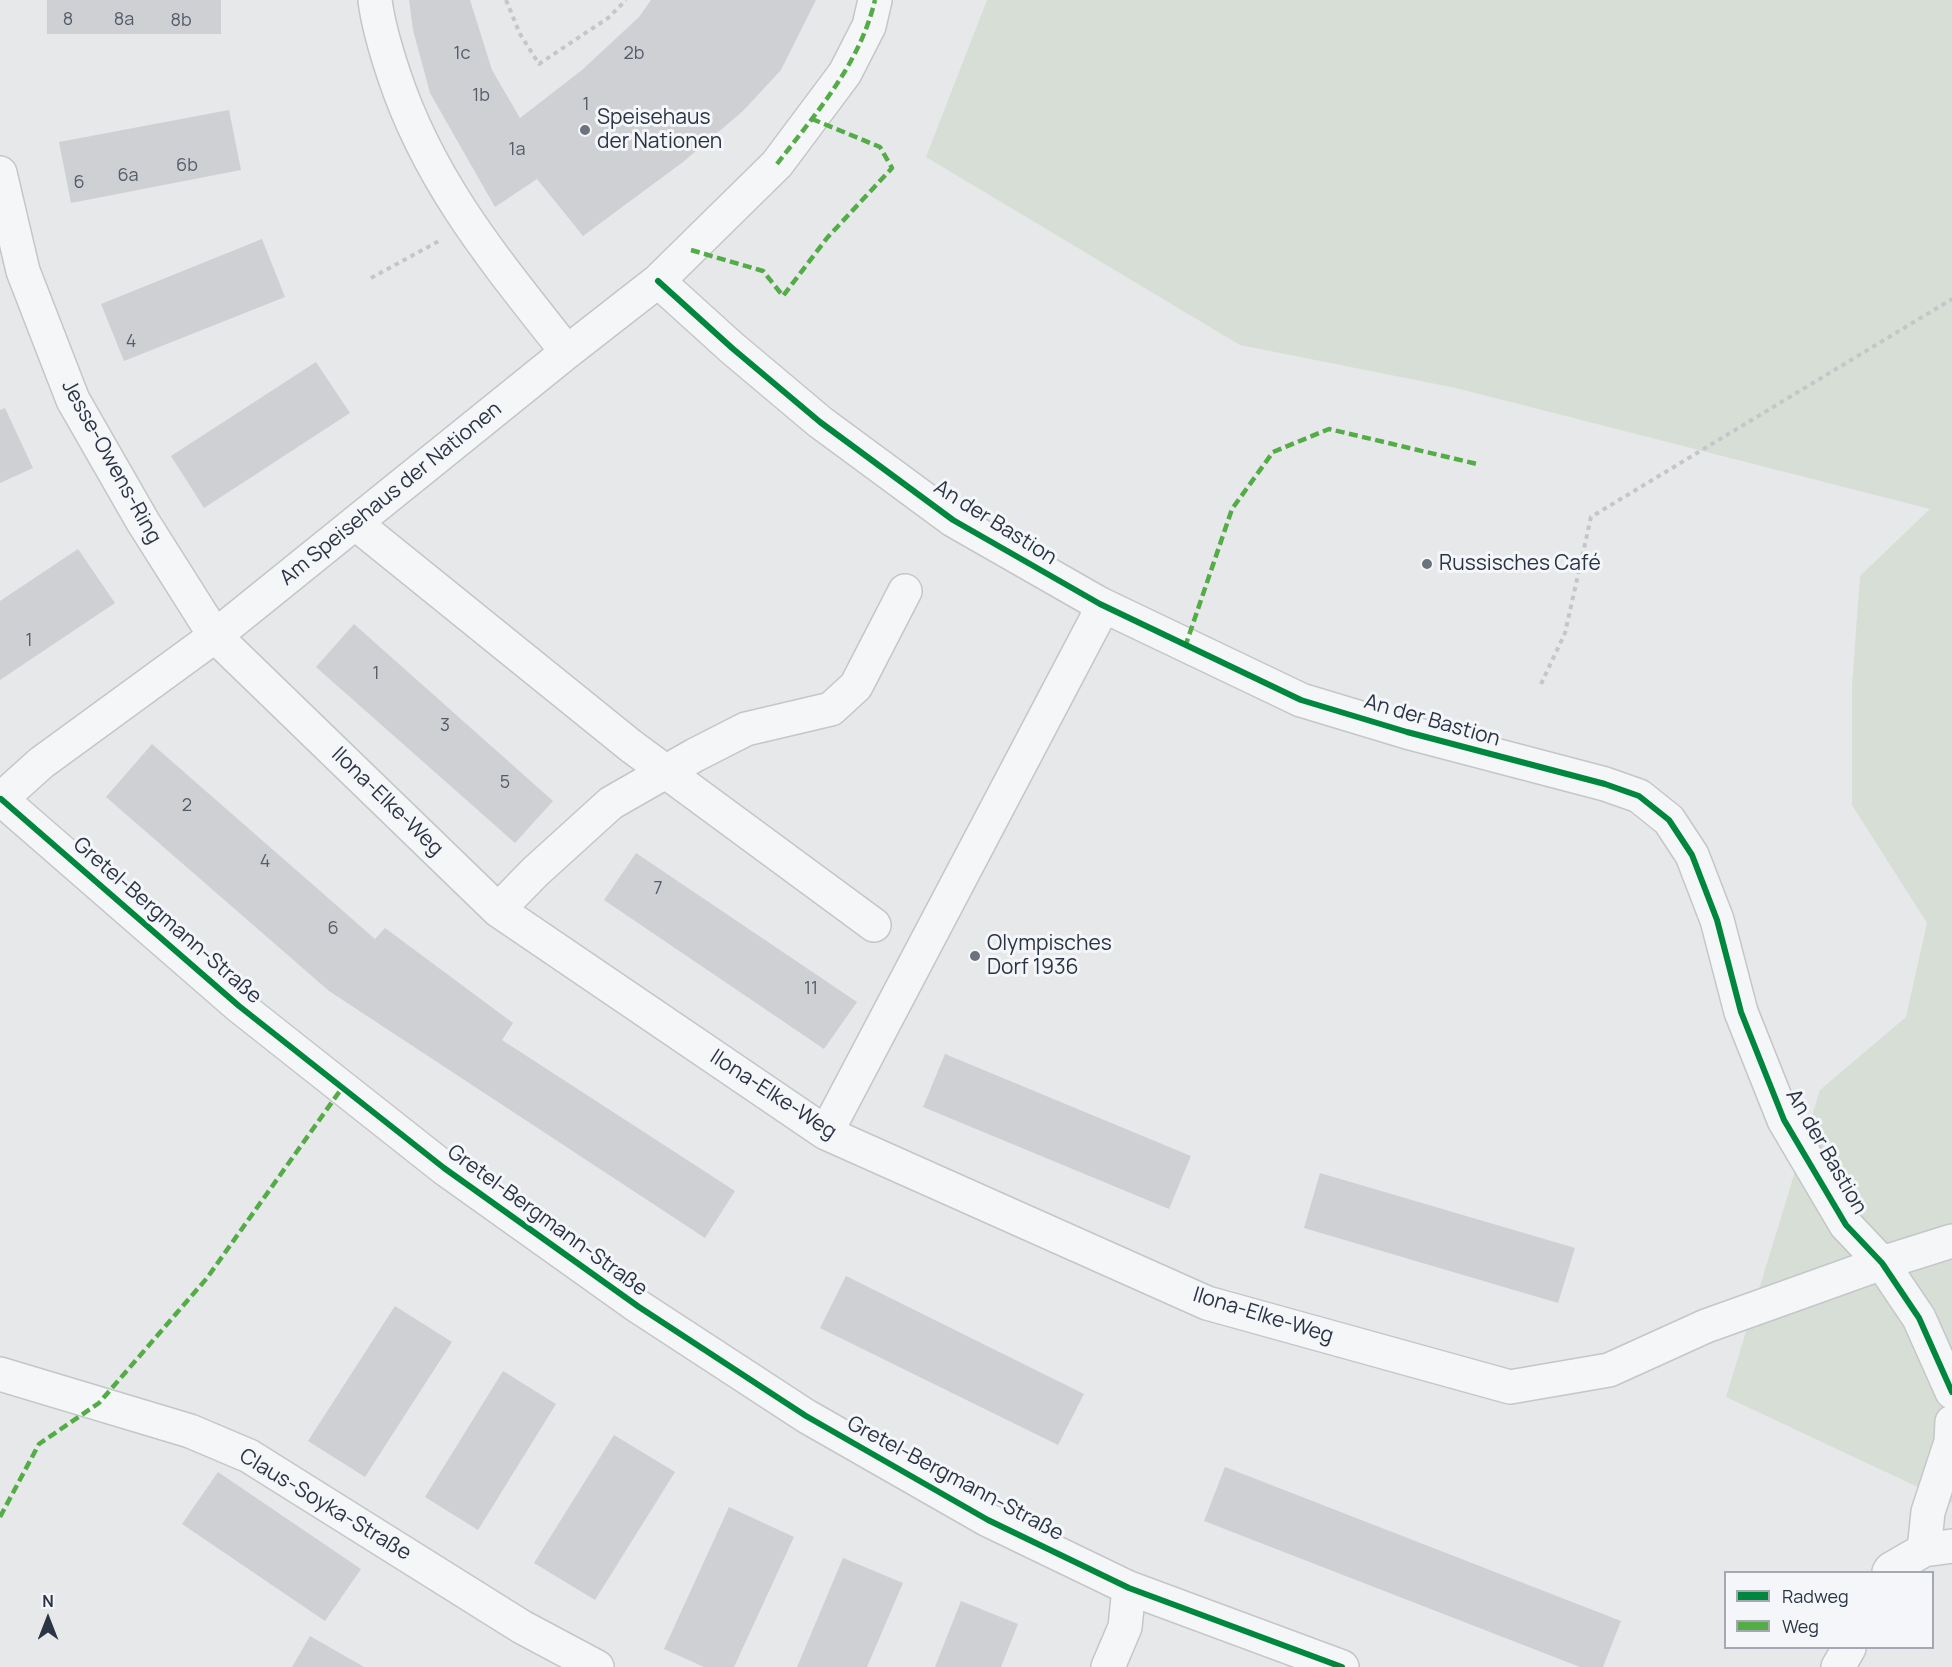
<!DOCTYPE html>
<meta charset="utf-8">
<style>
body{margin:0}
#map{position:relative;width:1952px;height:1667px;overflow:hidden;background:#e6e8ea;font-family:Manrope,sans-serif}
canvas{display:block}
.legend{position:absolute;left:1724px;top:1571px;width:210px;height:78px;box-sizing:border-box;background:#f4f6f9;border:2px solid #a4a8b1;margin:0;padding:8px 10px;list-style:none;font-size:18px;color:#2b3445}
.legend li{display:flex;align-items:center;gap:12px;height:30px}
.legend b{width:30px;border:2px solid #a4a8b1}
.north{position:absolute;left:18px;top:1589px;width:60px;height:60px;-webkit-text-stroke:4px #f4f6f9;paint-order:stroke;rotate:0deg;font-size:16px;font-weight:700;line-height:24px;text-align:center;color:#2b3445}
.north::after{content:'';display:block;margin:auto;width:21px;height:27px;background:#2b3445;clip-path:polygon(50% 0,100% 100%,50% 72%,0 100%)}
</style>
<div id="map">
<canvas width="1952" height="1667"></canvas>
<ul class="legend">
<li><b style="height:8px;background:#00873e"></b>Radweg</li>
<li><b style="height:8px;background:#54ac47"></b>Weg</li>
</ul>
<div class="north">N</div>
</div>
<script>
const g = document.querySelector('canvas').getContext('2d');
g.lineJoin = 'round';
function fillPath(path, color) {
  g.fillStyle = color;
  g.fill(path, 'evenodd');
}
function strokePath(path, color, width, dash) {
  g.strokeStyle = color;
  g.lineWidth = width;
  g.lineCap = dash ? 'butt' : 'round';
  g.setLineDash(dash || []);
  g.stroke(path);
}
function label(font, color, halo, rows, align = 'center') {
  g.font = font + ' Manrope,sans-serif';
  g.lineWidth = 6;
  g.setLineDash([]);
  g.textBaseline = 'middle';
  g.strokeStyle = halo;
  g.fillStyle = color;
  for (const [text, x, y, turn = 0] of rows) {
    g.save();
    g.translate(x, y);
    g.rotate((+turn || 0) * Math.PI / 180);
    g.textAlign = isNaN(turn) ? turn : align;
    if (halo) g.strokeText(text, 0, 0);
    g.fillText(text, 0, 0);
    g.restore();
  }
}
fillPath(new Path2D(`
 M987,0h965v1503l-226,-106 94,-307 86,-73 21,-94 -75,-118v-119l8,-110 70,-67 -474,-121 -216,-43 -314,-188z`), '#d6ded6');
fillPath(new Path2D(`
 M47,0h174v34h-174z
 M409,0h61l22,70 28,48 62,-48 57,-53 12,-17h165l-35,70 -38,41 -60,51 -100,74 -46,-57 -42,28 -65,-114 -17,-63z
 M229,110l12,60 -170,33 -12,-61z
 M262,239l23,58 -161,64 -23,-57z
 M316,362l34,51 -146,95 -33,-52z
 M5,408l28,60 -33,15v-73z
 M78,549l37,54 -115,77v-79z
 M354,624l199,177 -38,42 -199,-176z
 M152,744l223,195 10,-11 128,95 -11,17 233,151 -30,47 -376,-247 -223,-194z
 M636,853l221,149 -33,47 -220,-149z
 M945,1054l246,102 -22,53 -246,-102z
 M1320,1173l255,75 -17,55 -254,-75z
 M846,1276l238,118 -26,51 -238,-117z
 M395,1306l57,36 -87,135 -57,-36z
 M503,1371l53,33 -78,126 -53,-33z
 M614,1435l61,37 -80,128 -61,-37z
 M1225,1467l396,154 -18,46h-23l-376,-146z
 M218,1472l143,97 -36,52 -143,-97z
 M729,1507l65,30 -60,130h-30l-40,-18z
 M843,1558l60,25 -36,84h-70z
 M961,1601l57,23 -17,43h-66z
 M310,1636l54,31h-72z`), '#ced0d3');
const minor = new Path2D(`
 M375,0c3,25 11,51 19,75 36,109 103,188 173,277
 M0,173l23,98 50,129 70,122 72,114 283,274 328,223 381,170 303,84 99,-17 97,-44 176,-63 70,-22
 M658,281l74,67 88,74 133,98 147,84 201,96 106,32 198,52 34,12 30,24 23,35 25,65 24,92 43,108 62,105 36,38 37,55 33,74
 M355,523l276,223 243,179
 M1,799l238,207 205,162 195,139 167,109 182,104 141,68 213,79
 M0,800l41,-37 174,-127 352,-284 91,-71 119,-117 68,-91 24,-47 6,-26
 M498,910l37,-38 76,-69 84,-48 51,-26 85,-20 25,-23 49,-95
 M826,1133l270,-513 4,-16
 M0,1374l190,57 59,25 273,171 75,40
 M1924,1550l4,-38 23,-70 1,-20
 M1889,1572l2,-3 33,-19 28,-4
 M1108,1667l17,-40 4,-39
 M1838,1667l11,-19`);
strokePath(minor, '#c4c6c8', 36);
strokePath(new Path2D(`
 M506,0l14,34 19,30 69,-46 18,-18
 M371,278l68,-37
 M1541,684l24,-51 26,-116 361,-218`), '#c5c6ca', 4, [4.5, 4.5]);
strokePath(minor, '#f5f6f7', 33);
strokePath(new Path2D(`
 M777,164c39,-51 83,-100 98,-164
 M691,250l72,21 20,25 44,-58 65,-70 -12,-21 -68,-28
 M1185,647l47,-138 41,-57 56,-23 148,35
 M0,1517l39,-73 60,-41 108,-125 135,-190`), '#54ac47', 4.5, [9, 4.5]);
strokePath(new Path2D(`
 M658,281l74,67 88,74 133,98 147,84 201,96 106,32 198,52 34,12 30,24 23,35 25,65 24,92 43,108 62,105 36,38 37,55 33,74
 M1,799l238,207 205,162 195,139 167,109 182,104 141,68 213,79`), '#00873e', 6);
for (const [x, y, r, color] of [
 [585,130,6,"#6c737f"],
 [1427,564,6,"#6c737f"],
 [975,956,6,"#6c737f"]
]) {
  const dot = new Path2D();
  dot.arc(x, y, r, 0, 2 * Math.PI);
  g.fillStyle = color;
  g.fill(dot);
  strokePath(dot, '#f4f6f9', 2);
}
label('18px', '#545c69', null, [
 ["8",68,20],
 ["8a",124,20],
 ["8b",181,21],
 ["1c",462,54],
 ["2b",634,54],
 ["1b",481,96],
 ["1",586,105],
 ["1a",517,150],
 ["6b",187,166],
 ["6a",128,176],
 ["6",79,183],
 ["4",131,342],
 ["1",29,641],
 ["1",376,674],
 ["3",445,726],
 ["5",505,783],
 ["2",187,806],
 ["4",265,862],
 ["7",658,889],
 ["6",333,929],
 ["11",811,989]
]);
label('21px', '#2b3445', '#f4f6f9', [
 ["Speisehaus",597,118],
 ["der Nationen",597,142],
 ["Russisches Café",1439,564],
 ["Olympisches",987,944],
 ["Dorf 1936",987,968]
], 'left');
label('21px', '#2b3445', '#f4f6f9', [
 ["Jesse-Owens-Ring",111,462,61],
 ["Am Speisehaus der Nationen",391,494,-39],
 ["An der Bastion",995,523,32],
 ["An der Bastion",1432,721,16],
 ["Ilona-Elke-Weg",387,802,44],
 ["Gretel-Bergmann-Straße",167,921,41],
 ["Ilona-Elke-Weg",773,1095,33],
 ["An der Bastion",1826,1152,60],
 ["Gretel-Bergmann-Straße",547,1221,36],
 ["Ilona-Elke-Weg",1263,1316,17],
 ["Gretel-Bergmann-Straße",955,1479,28],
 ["Claus-Soyka-Straße",325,1505,31]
]);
</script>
